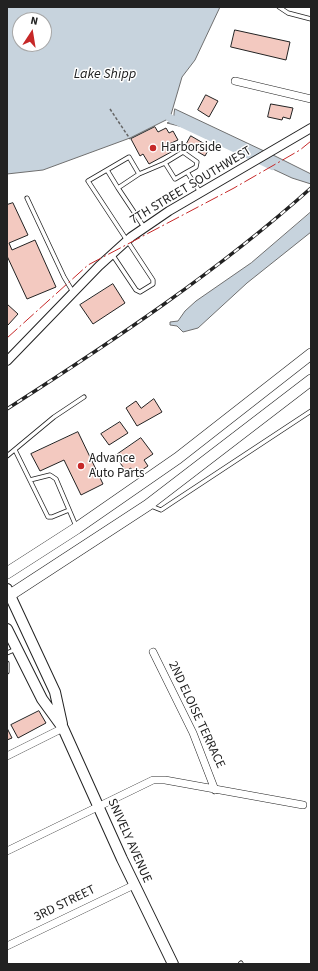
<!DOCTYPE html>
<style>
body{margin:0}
#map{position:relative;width:318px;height:971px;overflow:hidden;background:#fff;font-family:"Source Sans 3",sans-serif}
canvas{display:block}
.frame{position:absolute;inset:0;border:8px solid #222;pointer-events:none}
.north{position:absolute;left:12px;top:12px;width:40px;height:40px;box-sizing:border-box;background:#fff;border:1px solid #a7a7a7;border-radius:50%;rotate:12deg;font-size:11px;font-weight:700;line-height:16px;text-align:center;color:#222}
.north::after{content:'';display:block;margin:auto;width:14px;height:18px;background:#c62828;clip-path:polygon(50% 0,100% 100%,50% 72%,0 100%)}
</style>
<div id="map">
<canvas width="318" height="971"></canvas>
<div class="frame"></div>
<div class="north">N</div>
</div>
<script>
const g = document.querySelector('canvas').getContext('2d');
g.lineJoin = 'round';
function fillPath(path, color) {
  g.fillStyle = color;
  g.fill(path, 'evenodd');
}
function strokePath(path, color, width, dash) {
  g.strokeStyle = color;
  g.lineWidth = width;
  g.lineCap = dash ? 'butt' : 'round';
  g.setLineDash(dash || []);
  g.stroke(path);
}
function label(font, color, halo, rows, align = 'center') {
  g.font = font + ' "Source Sans 3",sans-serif';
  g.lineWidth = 3;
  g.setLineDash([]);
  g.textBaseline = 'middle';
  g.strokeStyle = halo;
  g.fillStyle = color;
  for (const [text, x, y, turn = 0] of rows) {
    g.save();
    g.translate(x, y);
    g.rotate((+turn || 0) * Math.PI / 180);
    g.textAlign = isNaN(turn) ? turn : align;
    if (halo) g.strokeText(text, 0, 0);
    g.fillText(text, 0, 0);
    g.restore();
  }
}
const water = new Path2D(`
 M7,7h213l-25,53 -13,17 -12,41 -40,20 -87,32 -36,4zM20,20h24v24h-24z
 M175,109l89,42 -12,7 -15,-7 -7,-6 -35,-15 -28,-7 6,-3z
 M273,155l38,19v10l-19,-6 -32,-15z
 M311,212v20l-64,51 -49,45 -15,4 -6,-6 -7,-1v-3l8,-1 7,-10 11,-10 55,-38z`);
fillPath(water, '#c7d3dd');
strokePath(water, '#6f6f6f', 1);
strokePath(new Path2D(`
 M170,118l102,48`), '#c7d3dd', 8);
const building = new Path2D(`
 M235,30l55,12 -4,18 -55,-13z
 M206,95l12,6 -9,16 -11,-7z
 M271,104l22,4 -3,11 -7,-2 -1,3 -14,-3z
 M155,127l3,5 8,-4 3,5 4,-2 5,9 -9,4 4,7 -24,13 -6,-10 -3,2 -9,-17z
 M191,136l19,11 -5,9 -19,-11z
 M13,203l15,32 -19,8 3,7 23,-10 21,47 -29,12 -20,-43v-51z
 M113,284l12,19 -32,21 -13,-19z
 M7,304l11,10 -10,11h-1z
 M154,399l8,13 -25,14 -11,-18 10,-7 5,7z
 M120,422l8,11 -19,12 -8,-11z
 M78,432l25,52 -22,11 -17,-35 -24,11 -9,-17z
 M141,438l12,16 -9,6 4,6 -12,8 -5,-6 -5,3 -11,-15z
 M39,711l7,12 -28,15 -7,-13z
 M7,728l5,10 -5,2z`);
fillPath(building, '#f3c9c0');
strokePath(building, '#222', 1);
const service = new Path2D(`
 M279,7l9,6 23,6
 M165,163l18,-11 14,10 -1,5 -9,5
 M107,170l11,18
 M27,198l37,79 9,15
 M144,227l-26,-39 21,-14 26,-11 10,16 12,-7 13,20
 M112,254l24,36 4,2 13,-8v-4l-65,-99 41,-24 10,17
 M15,450l33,67h4l17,-7
 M7,456l47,-39 30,-20
 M30,480l20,-5 6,4 20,47
 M151,506l10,4 12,-8 138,-91
 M7,653l9,-4
 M7,663v9
 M240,964l1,-1`);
const minor = new Path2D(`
 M235,81l76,18
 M153,652l40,81 22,57
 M7,756l56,-28
 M7,851l146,-71h12l138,25
 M7,946l127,-61`);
const tertiary = new Path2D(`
 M7,361l92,-95 32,-29 38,-26 142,-83`);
const secondary = new Path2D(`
 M7,589l48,103 7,32
 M7,629l35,70 21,29 59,131 51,105`);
const trunk = new Path2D(`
 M7,573l70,-45 101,-70 133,-104
 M7,597l141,-92 163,-125`);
strokePath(service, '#222', 5);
strokePath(minor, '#222', 8);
strokePath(tertiary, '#222', 10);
strokePath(secondary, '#222', 12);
strokePath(trunk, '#222', 12);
strokePath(new Path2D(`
 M110,109l20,30`), '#646464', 1.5, [3, 2]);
strokePath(service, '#fff', 3.5);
strokePath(minor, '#fff', 7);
strokePath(tertiary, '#fff', 8);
strokePath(secondary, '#fff', 10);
strokePath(trunk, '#fff', 11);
const rail = new Path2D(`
 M7,409c106,-68 210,-137 304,-221`);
strokePath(rail, '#222', 3.5);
strokePath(rail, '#fff', 2, [6]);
strokePath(new Path2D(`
 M7,338l81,-73 146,-77 66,-38 11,-9`), '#c62828', 1, [14, 3, 2, 3]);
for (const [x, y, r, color] of [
 [153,148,4,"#c62828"],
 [81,466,4,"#c62828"]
]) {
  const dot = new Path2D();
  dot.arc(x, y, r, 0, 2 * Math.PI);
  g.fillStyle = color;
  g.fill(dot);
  strokePath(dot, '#fff', 1.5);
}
label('13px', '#222', '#fff', [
 ["Harborside",161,148],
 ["Advance",89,459],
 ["Auto Parts",89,474]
], 'left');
label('13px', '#222', '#fff', [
 ["7TH STREET SOUTHWEST",191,186,-31],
 ["2ND ELOISE TERRACE",196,715,65],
 ["SNIVELY AVENUE",129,841,66],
 ["3RD STREET",65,904,-26]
]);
label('italic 14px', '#222', '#fff', [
 ["Lake Shipp",105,75]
]);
</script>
